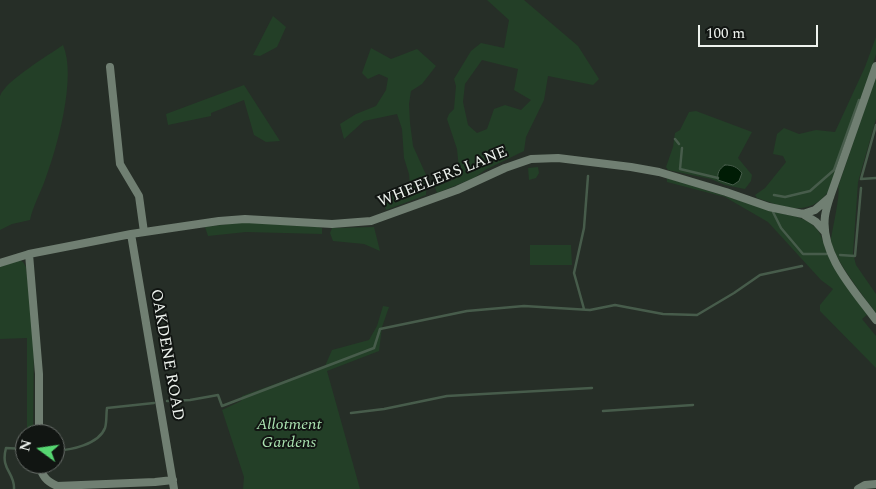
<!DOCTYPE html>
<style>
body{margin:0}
#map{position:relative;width:876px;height:489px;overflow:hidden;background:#262e27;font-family:Spectral,serif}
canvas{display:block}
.north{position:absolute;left:15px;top:424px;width:50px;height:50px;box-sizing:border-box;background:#111512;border:1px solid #696e6a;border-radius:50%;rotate:284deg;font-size:14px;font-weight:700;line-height:20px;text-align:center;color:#eef3ee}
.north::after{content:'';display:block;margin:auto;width:18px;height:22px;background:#56d671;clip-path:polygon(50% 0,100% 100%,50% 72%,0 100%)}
.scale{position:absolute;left:698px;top:25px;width:120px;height:22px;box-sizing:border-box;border:2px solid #eef3ee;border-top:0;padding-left:6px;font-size:15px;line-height:18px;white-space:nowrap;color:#eef3ee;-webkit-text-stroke:4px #111512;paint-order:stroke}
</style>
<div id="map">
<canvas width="876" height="489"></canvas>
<div class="north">N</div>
<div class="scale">100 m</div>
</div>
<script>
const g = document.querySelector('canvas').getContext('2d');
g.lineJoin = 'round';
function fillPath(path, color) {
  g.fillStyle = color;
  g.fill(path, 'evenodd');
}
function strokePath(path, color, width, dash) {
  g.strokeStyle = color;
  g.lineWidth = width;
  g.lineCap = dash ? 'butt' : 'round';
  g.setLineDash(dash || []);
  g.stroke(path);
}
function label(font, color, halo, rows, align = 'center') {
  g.font = font + ' Spectral,serif';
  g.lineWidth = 4;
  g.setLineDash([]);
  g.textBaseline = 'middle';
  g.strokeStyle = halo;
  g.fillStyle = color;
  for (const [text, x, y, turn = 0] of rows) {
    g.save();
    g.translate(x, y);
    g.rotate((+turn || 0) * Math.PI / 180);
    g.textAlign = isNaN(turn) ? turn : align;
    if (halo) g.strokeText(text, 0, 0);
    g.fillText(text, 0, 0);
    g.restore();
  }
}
fillPath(new Path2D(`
 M487,0h37l54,46 21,33 -6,6 -45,-9 -4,24 -18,37 -2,14 -39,19 -11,8 -37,15 -2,-6 20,-8 4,-10 -2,-20 -10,-30 2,-5 5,-5 2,-23 -2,-7 17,-28 10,-8 23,5 5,-28zM482,60l36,9 -4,21 17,10 -10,10 -16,-5 -11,4 -7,20 -10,4 -9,-8 -5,-23 2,-18z
 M273,16l13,11 -9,20 -17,9 -7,-1z
 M876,37v17l-13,42 -35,96c-20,26 -45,15 -71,6l-2,-3 10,-7 21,-26 -3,-6 -10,-2 4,-20 7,-6 15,6 17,-4 19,2 30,-65z
 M63,45c14,32 -6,103 -18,135 -5,14 -12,26 -15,40l-18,4 -12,6v-134c5,-15 49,-41 63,-51z
 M371,48l20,11 26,-10 19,17 -14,18 -11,7 -2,13 1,19 3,23 14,31 -1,18 -40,15 -2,-7 4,-6 22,-11 -1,-12 -5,-16 -2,-29 -5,-15 -33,7 -20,18 -4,-15 16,-10 20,-8 10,-16 2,-12 -9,-4 -11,5 -6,-6z
 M876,76v43l-18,63 -5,71 3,12 20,29v19c-10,-13 -45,-58 -45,-73 1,-10 10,-47 7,-53z
 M244,85l36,56 -14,1 -12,-7 -10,-35 -33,13v3l-43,9 -2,-11z
 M696,111l56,21 -14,26 14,17 -1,6 -6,8 -20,-4 -14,-6 -43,-9 -2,-3 7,-20 2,-14 5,-3 9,-18z
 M538,167l1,6 -3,5 -7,2 -1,-12z
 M667,178l116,36c12,2 23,4 32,13 7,7 8,16 12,25 10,19 28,43 41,62l-6,5 14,17v32l-56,-57v-6l13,-16 -12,-9 -53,-58 -43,-25 -58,-15z
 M244,222l74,5 4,1v6l-76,-2 -38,4 -3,-9z
 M374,227l6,24 -16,-7 -31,-3 -3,-8 2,-5z
 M530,245h41l1,20h-42z
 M19,260l4,2 3,5 8,70 -1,97h-6v-96l-27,1v-72z
 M383,306l6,1 -7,20 -3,24 -52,20 33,118h-117l1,-12 -22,-67 19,-9 1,-5 83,-30 7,-16 37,-10 8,-14z`), '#233f27');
const water = new Path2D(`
 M725,165c8,0 12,2 17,8l-3,8 -6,4 -15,-5c-1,-7 1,-11 7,-15z`);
fillPath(water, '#001c05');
strokePath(water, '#475c4b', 1);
strokePath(new Path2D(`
 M876,125l-15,54 15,-1
 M675,139l4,5
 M682,148l-2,21 38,9
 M774,195l11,2 25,-6 24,-21 25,-70
 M773,212l8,16 22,26h23
 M840,255l15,1 6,-68
 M584,309l-10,-36 10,-45 4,-52
 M167,401l23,-1 28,-5 4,11 152,-58 6,-19 87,-18 57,-5 66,4 25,-5 48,9 34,1 37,-22 26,-18 42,-9
 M603,411l90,-6
 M351,413l33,-4 63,-13 145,-8
 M55,450c15,1 44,-6 50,-22 2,-6 1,-14 2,-20l47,-5
 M14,489c1,-17 -14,-19 -8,-41l19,1`), '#475c4b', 2.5);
strokePath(new Path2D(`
 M876,66l-46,131c-2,6 -4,13 -5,19 -5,39 30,75 51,104
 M110,67l10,97 19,32 5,36
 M803,214l13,8 9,10
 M131,234l43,255
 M29,254l10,120v60
 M0,263l29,-9 102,-20 88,-13 26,-2 87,5 39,-3 86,-31 48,-22 26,-9 27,-1 73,9 28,5 67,20 43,15 34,7 12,-4 15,-13
 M39,464c3,12 7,17 18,22l98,-4 18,-2
 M858,489l7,-4 11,-1`), '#707f72', 8);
label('16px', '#eef3ee', '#111512', [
 ["WHEELERS LANE",443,178,-22],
 ["OAKDENE ROAD",166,355,80]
]);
label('italic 16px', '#abe3b1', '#111512', [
 ["Allotment",289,426],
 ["Gardens",289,444]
]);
</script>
